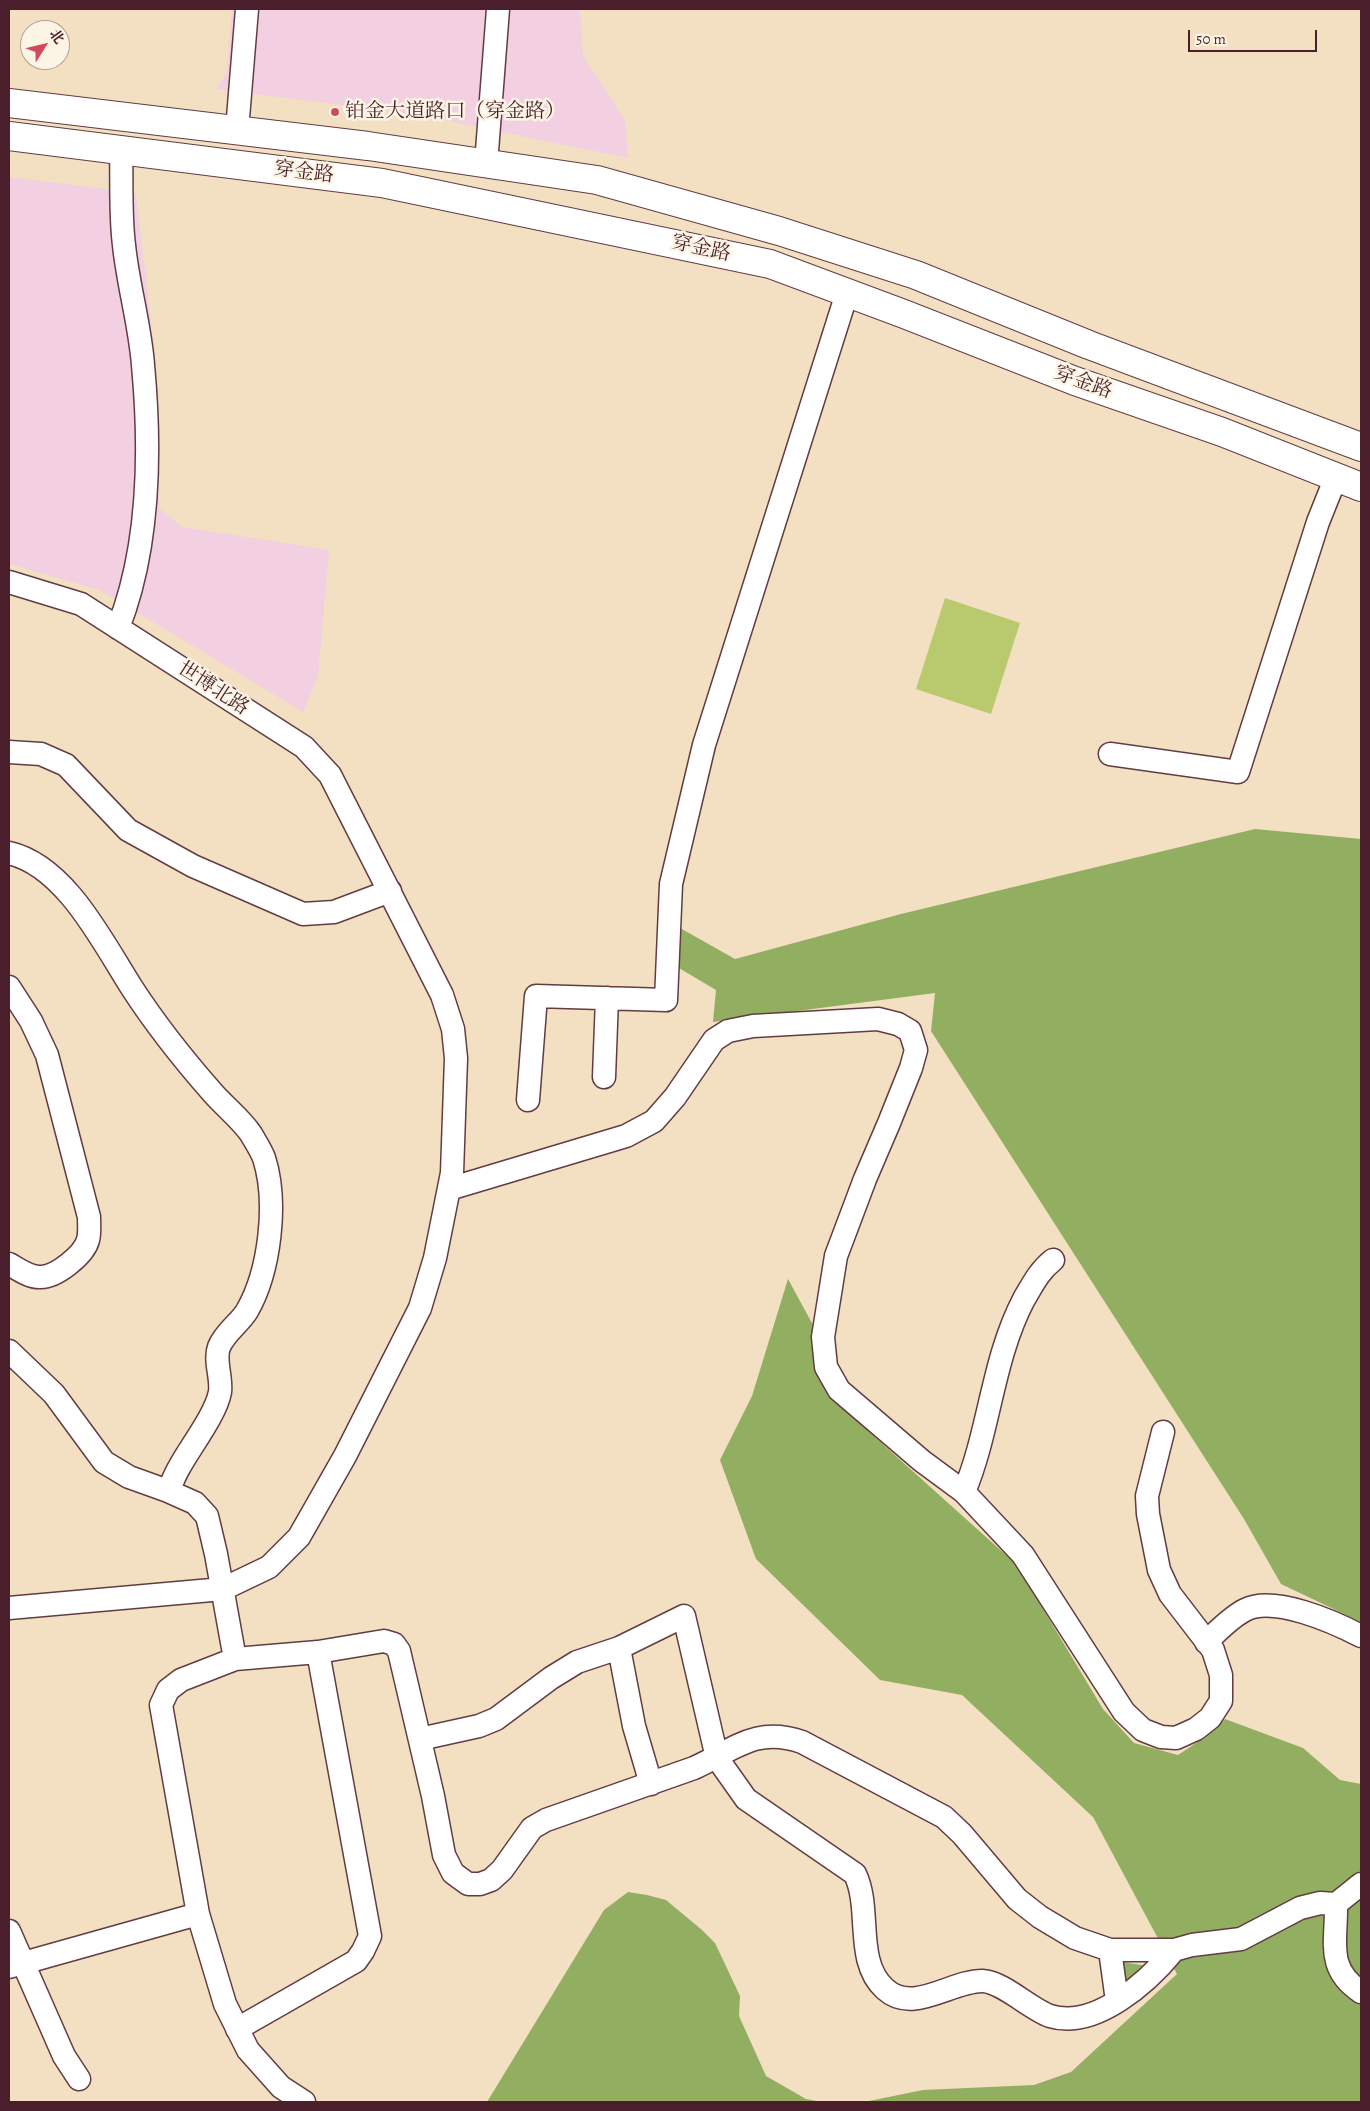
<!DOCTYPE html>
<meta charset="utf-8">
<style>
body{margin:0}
#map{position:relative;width:1370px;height:2111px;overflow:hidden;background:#f3dfc2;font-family:Alegreya,"Noto Serif SC",serif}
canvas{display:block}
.frame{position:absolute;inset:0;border:10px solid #4a1f2b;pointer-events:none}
.north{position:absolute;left:20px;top:20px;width:50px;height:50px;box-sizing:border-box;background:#fcf5e5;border:1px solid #b59f9b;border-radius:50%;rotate:54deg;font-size:14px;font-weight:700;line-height:20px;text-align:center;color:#4a1f2b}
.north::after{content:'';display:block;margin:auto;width:18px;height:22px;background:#d1495b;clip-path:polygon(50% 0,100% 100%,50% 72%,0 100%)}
.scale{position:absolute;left:1188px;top:30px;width:129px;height:22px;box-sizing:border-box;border:2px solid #4a1f2b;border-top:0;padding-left:6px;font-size:15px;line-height:18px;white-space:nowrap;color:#4a1f2b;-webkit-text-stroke:4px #fcf5e5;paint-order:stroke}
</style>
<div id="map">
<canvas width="1370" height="2111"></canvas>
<div class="frame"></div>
<div class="north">北</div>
<div class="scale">50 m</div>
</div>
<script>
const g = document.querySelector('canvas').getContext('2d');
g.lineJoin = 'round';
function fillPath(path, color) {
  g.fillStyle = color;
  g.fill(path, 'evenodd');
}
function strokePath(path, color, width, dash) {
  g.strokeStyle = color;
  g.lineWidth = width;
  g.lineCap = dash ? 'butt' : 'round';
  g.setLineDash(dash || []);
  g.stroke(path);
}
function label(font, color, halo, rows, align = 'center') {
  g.font = font + ' Alegreya,"Noto Serif SC",serif';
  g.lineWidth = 5;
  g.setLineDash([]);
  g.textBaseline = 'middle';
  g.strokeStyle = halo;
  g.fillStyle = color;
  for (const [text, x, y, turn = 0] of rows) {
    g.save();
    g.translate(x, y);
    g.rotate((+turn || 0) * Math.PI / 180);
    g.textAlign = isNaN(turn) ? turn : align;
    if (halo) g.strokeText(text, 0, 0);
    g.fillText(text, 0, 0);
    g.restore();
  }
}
fillPath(new Path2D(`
 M232,9h348l3,47 42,64 3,38 -214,-44 -198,-25 11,-17z
 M9,177l127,16 19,164 4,151 23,19 147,23 -11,126 -15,36 -203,-122 -91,-26z`), '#f2cfe1');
fillPath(new Path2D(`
 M945,598l75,25 -29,91 -75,-25z`), '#b8ca6d');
fillPath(new Path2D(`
 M1255,829l106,10v783l-80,-38 -37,-65 -313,-488 4,-38 -222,29 3,-32 -37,-22 1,-40 55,31 166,-45z
 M788,1279l25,46 2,41 13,29 188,169 87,145 31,34 44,12 18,-12 29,-24 78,29 37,32 21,4v318h-497l59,-12 111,-5 37,-13 106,-98 -84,-157 -131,-122 -82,-15 -124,-121 -36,-99 32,-64z
 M628,1892l19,3 19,5 36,30 13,13 25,53 -1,20 27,60 40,23 16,3h-335l117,-192z
 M1121,1962l28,4 -25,21z`), '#92ae60');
const minor = new Path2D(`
 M237,130l10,-121
 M486,164l12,-155
 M9,582l72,22 223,143 26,28 112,220 11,34 3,29 -4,115 -17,85 -15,50 -75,148 -46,81 -30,30 -46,22 -214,19
 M118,628c32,-81 33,-177 25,-263 -3,-40 -15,-80 -19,-120 -4,-31 -2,-64 -3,-95
 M9,752l32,2 25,11 62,65 65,36 110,48 31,-2 56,-21
 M1110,754l128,18 80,-250 18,-45
 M9,853c57,13 94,90 123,135 24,37 51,71 80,104 12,14 29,27 39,42 4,7 10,16 13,24 14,44 6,113 -17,153 -8,13 -22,21 -28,36 -5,13 3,31 1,45 -4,22 -29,54 -40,74 -5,8 -8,17 -12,25
 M9,987l22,34 16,34 42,162c0,7 1,16 -1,23 -4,15 -32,37 -47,37 -11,1 -23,-8 -32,-13
 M604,1077l3,-79
 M528,1100l8,-104 130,4 5,-116 33,-139 143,-452
 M449,1189l177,-53 28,-15 21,-24 39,-57 14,-9 25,-5 125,-7 20,5 12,7 6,19 -5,18 -22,55 -24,56 -29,77 -13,81 3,30 13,23 83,71 42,31 59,63 101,157 19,18 18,7 15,1 20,-9 14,-11 11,-17v-26l-8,-25 -43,-56 -11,-24 -11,-56 -1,-18 16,-64
 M9,1351l45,43 50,68 25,15 39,14 27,12 12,13 9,38 19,105
 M964,1492c26,-62 28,-132 60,-193 9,-15 15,-28 29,-39
 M1206,1642c12,-11 25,-25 39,-32 29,-15 89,12 116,26
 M619,1648l15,78 17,58
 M420,1739l59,-13 17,-7 55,-41 26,-16 42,-14 65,-32 33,142 29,41 109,75c17,35 -1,87 30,115 28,26 67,-9 98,-8 20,1 47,28 67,35 45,14 98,-34 124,-66
 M1336,1904c1,37 -11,64 25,88
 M9,1931l55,125 15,23
 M1110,1950l7,51
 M9,1967l189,-53
 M237,2029l119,-68 7,-10 7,-15 -52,-284
 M304,2102l-23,-15 -33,-37 -23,-46 -27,-90 -37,-209 7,-15 13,-10 54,-21 83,-7 66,-11 10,3 5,7 34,145 11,59 9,18 15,11h12l11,-4 11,-10 30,-42 14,-8 148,-52c40,-18 61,-42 108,-26l142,75 18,17 55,65 23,18 35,21 35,12h64l18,-5 49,-6 59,-31 20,-5 16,1 25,-20`);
const major = new Path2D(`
 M9,103l359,43 229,34 182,51 137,44 173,70 272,102
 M9,136l373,47 388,81 134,50 171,67 147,51 139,55`);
strokePath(minor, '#633c42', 25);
strokePath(major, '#633c42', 30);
strokePath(minor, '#fff', 22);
strokePath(major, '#fff', 28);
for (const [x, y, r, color] of [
 [335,112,5,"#d1495b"]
]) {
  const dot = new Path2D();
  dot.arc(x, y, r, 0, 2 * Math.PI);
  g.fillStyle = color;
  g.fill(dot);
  strokePath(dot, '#fcf5e5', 2);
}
label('20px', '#4a1f2b', '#fcf5e5', [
 ["铂金大道路口（穿金路）",345,112]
], 'left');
label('20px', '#4a1f2b', '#fcf5e5', [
 ["穿金路",304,173,7],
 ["穿金路",701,249,12],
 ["穿金路",1083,383,20],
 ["世博北路",213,689,33]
]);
</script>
